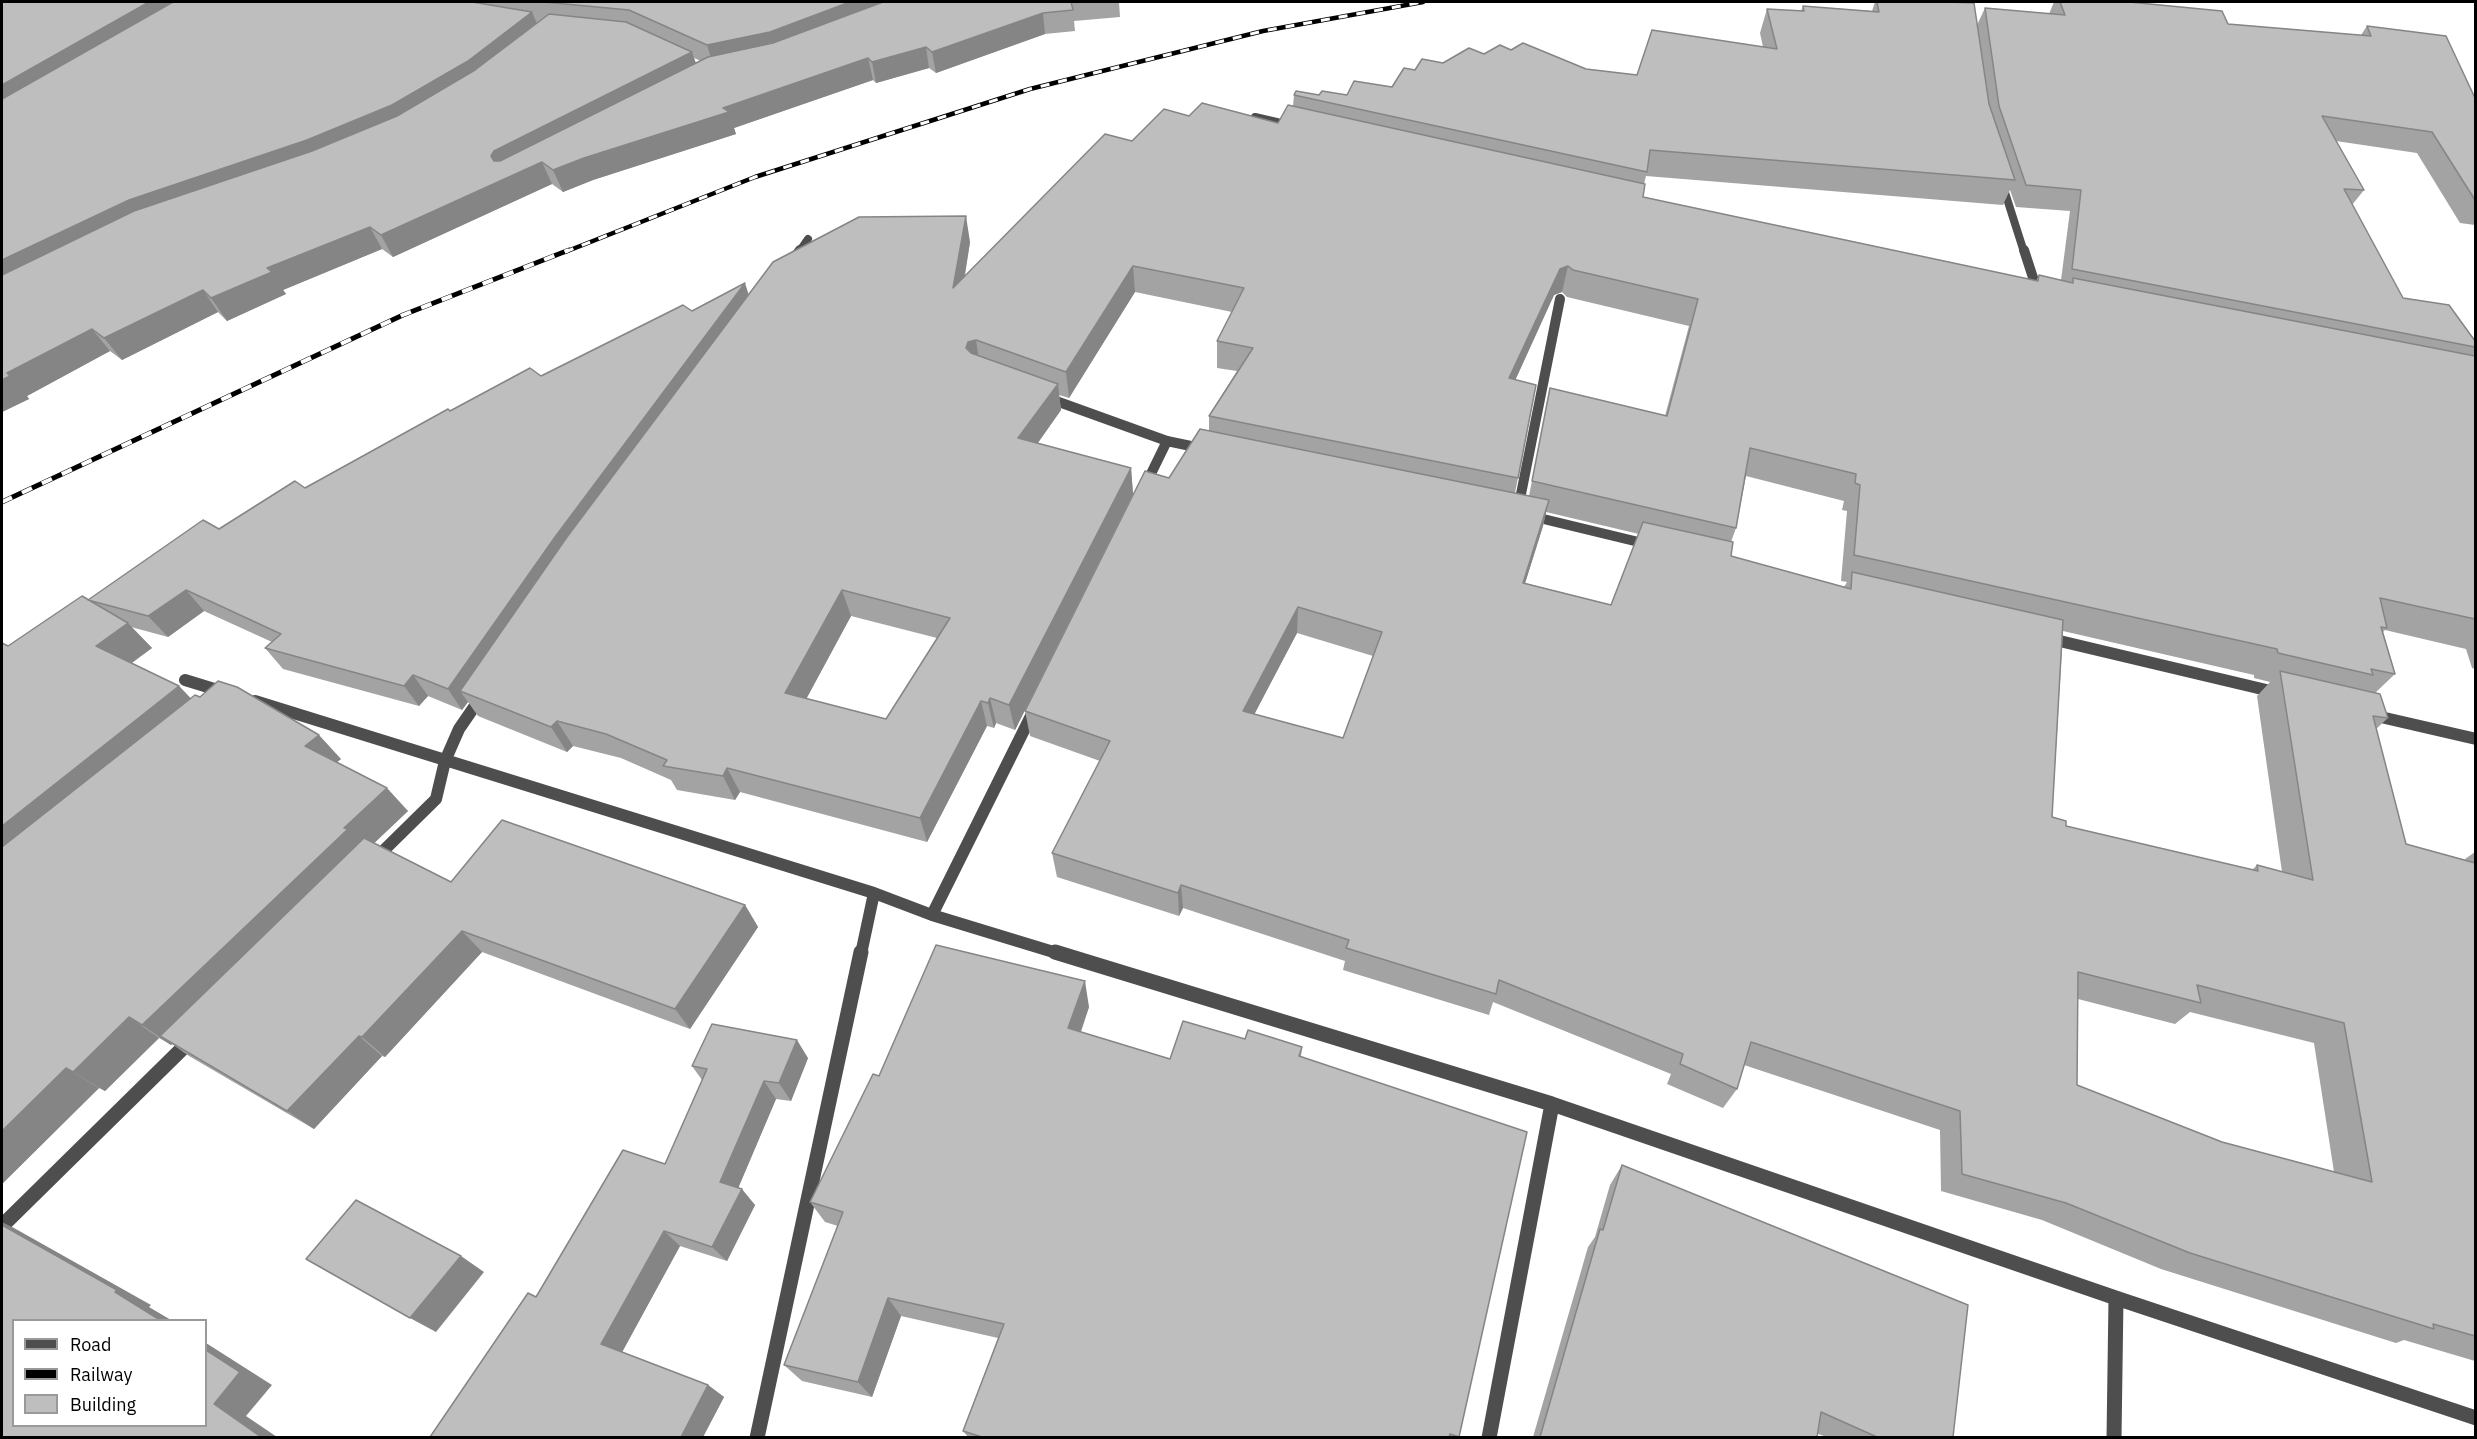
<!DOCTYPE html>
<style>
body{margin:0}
#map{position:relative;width:2477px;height:1439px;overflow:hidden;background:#fff;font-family:"IBM Plex Sans",sans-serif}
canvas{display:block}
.frame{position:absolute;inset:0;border:3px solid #000;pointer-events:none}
.legend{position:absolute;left:12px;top:1319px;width:195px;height:108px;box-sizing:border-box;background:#fff;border:2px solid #999;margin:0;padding:8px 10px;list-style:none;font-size:18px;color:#000}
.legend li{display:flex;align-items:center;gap:12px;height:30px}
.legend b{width:30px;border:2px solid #999}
</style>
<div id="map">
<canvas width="2477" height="1439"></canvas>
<div class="frame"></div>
<ul class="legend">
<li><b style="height:8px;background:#4e4e4e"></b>Road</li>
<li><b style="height:8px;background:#000"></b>Railway</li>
<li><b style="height:16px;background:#bebebe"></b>Building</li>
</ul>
</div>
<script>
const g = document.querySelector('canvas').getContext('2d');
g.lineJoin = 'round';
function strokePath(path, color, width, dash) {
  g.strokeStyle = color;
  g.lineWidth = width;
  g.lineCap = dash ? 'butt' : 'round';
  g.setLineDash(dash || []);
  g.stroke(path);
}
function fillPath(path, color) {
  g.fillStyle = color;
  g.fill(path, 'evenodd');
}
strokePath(new Path2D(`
 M1255,117l39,9
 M2002,183l22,69
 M799,252l9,-13`), '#4e4e4e', 8);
strokePath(new Path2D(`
 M2024,250l14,43
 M794,258l6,-8
 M1045,397l122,44 38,8
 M1145,486l22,-45
 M1518,509l42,-210
 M1531,516l120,29`), '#4e4e4e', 10);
strokePath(new Path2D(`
 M2047,638l232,55
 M185,680l39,12
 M255,701l619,192 58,22 128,39
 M2372,715l104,24
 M375,859l61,-60 9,-38 14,-32 22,-32
 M932,915l103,-207
 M861,954l13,-61`), '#4e4e4e', 12);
strokePath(new Path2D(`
 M1055,952l497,152 564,194 360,120
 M2,1226l189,-186
 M757,1438l104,-486
 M1489,1438l63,-334
 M2114,1438l2,-140`), '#4e4e4e', 15);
const railFar1 = new Path2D(`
 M565,252l190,-75 275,-88 233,-58 160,-29`);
const rail = new Path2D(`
 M2,502l401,-187 166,-65`);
strokePath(railFar1, '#000', 4.5);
strokePath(rail, '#000', 5);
strokePath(railFar1, '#fff', 3, [9]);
strokePath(rail, '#fff', 4, [11]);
fillPath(new Path2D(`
 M2,2h1117l1,15 -46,4 1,10 -30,3 -109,39 -7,-5 -53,15 -3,-3 -139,48 2,6 -143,46 -30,12 -11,-8 -159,73 -11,-8 -99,41 3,4 -59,27 -9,-9 -96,48 -12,-9 -83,45 2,3 -27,13zM694,58l7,3 -5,2z
 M1875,2h73l29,23 8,-17 64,6 5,-12h75l99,22 133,11 6,-9 108,72v127l-15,-2 -43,-70 -81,-12 28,49 -12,15 51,93 72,43v14l-1,1h1v315v-2l-3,-1 -6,-19 -81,-19 -2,2 12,42 -20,19 13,25 -12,11 30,115 60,16 -1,-1 10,-7v509l-71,-21 -8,3 -235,-74 -119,-49 -101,-29 -1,-61 -196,-65 -7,24 -14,19 -56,-24 4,-10 -178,-72 -4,13 -146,-45 2,-9 -162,-53 -4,8 -122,-39 -5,-24 48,-92 -70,-25 -5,-25 144,-233 40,-47v-15l28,-45 -20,-3v-27l15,-29 -97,-20 -66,106 -10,-3 2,15 -23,33 93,25 2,26 -118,236 -19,-7 -2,5 -7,-2 -60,116 -187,-50 -5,8 -58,-10 -6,-10 -50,-22 -48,-12 -6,6 -89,-36 -10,-14 -6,8 -34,-14 -9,10 -136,-37 -18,-21 7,-6 -68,-31 -36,26 -37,-10 21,21 -21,15 48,23 11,12 151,61 -4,3 71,49 -34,32 77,39 294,23 13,22 -68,102 -208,-77 -97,105 -3,-1 -68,73 -125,-73 -17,-12 -1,1 -12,-7 -54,53 -6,-3 -97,96 6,-538 80,-46 131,-71 86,-41 145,-77 91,-35 151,-65 56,-16 222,-53 -5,34 167,-135 57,-25 89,7 15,-17 1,-11h53l45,-8 23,-17 69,-16 27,-4 75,19 51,6 126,-28 -3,-14 7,-24 34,2 2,-5 69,5zM1646,176l357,29 7,-15 6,17 54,4 -9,69 -22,-5 -3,6 -393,-84 1,-13zM1562,292l5,5 122,29 -24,90 -115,-28 -21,108 -14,-3 21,-108 -21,-5 39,-85zM1746,476l98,25 -2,9 5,1 -6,70 6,1 -3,5 -113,-31v-14l5,-14zM1546,512l93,22 -28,71 -86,-22 18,-57zM851,616l86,22 -51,81 -80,-20zM2063,631l191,44v3l16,4 -13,14 25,176 -25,-7 -5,5 -186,-44 -14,-9zM1297,633l76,23 -30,82 -89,-24zM2078,999l97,25 15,-12 124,31 20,129 -112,-30 -145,-57z
 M1089,1007l-8,25 89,27 75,-20 57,8 -1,10 158,380h-491l-5,-6 35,-93 -97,-22 -29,81 -70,-16 -18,-16 54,-139 -13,-4 -15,-20 69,-126z
 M808,1058l-17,43 -15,-2 -38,89 17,17 -28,56 -47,-15 -58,106 86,33 16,12 -21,40 -167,-140 129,-133 37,-84 -10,-14z
 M1622,1165l331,272h-126l-9,-3 -1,3h-284l55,-190 7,-10 15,-52z`), '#a3a3a3');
fillPath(new Path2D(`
 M149,2h49l-196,114v-31z
 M850,2h59l-195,65 -7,-22z
 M532,12l9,21 -63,49 -476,209v-31z
 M1043,13l2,21 -109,39 -4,-21z
 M926,47l3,21 -53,15 -4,-21z
 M692,52l7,21 -198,105 -10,-22 3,-5z
 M868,58l5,22 -139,48 2,6 -143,46 -30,12 -10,-22 31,-12 139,-50z
 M542,162l10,22 -159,73 -12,-22z
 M966,216l4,26 -12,72 -5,-26z
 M370,227l12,22 -99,41 3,4 -59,27 -16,-23 56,-30z
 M1133,266l2,26 -66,106 -3,-26z
 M1568,266l-6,26 -8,3 -50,110 5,-27 51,-109z
 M745,283l7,22 -292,386 8,11 -6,8 -14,-21 107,-152z
 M203,290l15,22 -96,48 -18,-22z
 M92,329l18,22 -83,45 2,3 -27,13v-32l5,-7z
 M976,340l4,26 -14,-18 2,-6z
 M1058,384l3,26 -39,55 -4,-27z
 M1131,468l2,26 -118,236 -6,-25z
 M1549,500l-6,26 -26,83 6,-26z
 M186,590l18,21 -36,26 -20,-21z
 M842,590l9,26 -55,102 -11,-25z
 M1298,607l-1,26 -54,103v-25z
 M128,623l24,25 -31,23 -25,-25z
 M413,675l15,21 -9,10 -15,-20z
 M179,686l24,25 -201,163v-48z
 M990,698l6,25 -2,5 -6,-25z
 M981,701l6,25 -60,116 -7,-24z
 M557,721l16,25 -6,6 -16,-25z
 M319,735l22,24 -14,11 -22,-24z
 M727,768l13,24 -5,8 -12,-24z
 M387,788l21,23 -41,39 -207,186 12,8 -1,1 -29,-20 202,-197z
 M1181,885l2,23 -4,8 -1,-23z
 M745,905l13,22 -68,102 -15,-20z
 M462,931l20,21 -97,105 -23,-20z
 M1085,981l4,26 -16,46 -5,-25z
 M129,1017l30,21 -54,53 -32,-19z
 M359,1036l23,20 -68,73 -27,-18z
 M797,1040l11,18 -17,43 -12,-18z
 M66,1068l33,20 -97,96v-53z
 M764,1081l12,18 -42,99 -14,-16z
 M742,1189l13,16 -28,56 -15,-14z
 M2,1222l12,6 137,77 -2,2 22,13h-11l-158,-95z
 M664,1231l16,15 -60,110 -19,-12z
 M461,1256l23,16 -48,60 -26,-14z
 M888,1298l13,18 -29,81 -14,-15z
 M206,1343l66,42 -26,31 31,21h-16l-47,-33 -8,-54z
 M708,1385l16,12 -21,40h-22z`), '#858585');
const building = new Path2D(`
 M2,2h147l-147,83z
 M173,2h299l60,10 -64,49 -76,44 -85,35 -178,60 -127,60v-161z
 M544,2h306l-80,30 -63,13 -78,-35z
 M883,2h188l2,8 -30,3 -111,39 -6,-5 -54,15 -4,-4 -145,50 6,4 -145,46 -31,12 -11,-8 -161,73 -11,-8 -103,41 5,4 -61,26 -8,-8 -99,48 -12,-9 -85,44 3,3 -8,4v-105l132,-64 178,-60 85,-35 78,-46 74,-56 77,8 66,30 -198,99 -3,5 3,5h6l208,-104 65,-14z
 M1877,2h71l26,1 15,101 26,76 -365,-30 -3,22 -353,-77 2,-4 23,4 3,-4 25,4 7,-14 38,6 12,-19 11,2 7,-11 21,4 26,-15 15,6 16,-9 11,5 12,-7 63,26 51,6 15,-45 125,19 -10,-40 37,2 -1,-5 76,6z
 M2060,2h69l93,9 6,13 143,12 -4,-10 79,10 29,62v102l-43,-68 -110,-16 42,74 -20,-1 59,109 46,7 26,36v6l-403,-78 9,-79 -55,-5 -27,-79 -14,-98 80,7z
 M1202,103l76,20 10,-18 357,79 -2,13 395,84 1,-6 34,8v-5l402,78v263l-95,-21 7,30 -6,-1 14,47 -24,-5 2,6 -95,-22 -1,-4 -423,-94 6,-70 -5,-2 1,-9 -106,-26 -14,80 -204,-47 18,-93 117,28 31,-117 -125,-29 -5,-4 -8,3 -51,109 27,7 -18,93 -309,-62 44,-68 -36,-7 27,-53 -111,-22 -67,106 -90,-32 -8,2 -2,6 5,5 87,31 -40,54 113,30 -122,237 -19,-7 -2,5 -7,-2 -61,117 -193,-50 -4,8 -60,-10 4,-6 -61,-26 -49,-13 -6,6 -91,-36 107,-154 206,-275 86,-45 107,-1 -13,72 152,-154 27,7 32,-32 25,7zM842,590l108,28 -64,101 -101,-26z
 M745,283l-190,254 -107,152 -35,-14 -9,11 -139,-38 16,-14 -95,-44 -38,26 -60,-16 115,-80 16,9 76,-48 10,7 143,-79 2,2 80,-43 11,8 142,-71 9,6z
 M1200,429l349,71 -26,83 88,22 32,-83 90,20 -2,14 120,33 1,-17 211,48 -11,197 14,4v5l192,45 -1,-6 56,15 -33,-209 100,23 8,24 -15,-2 33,128 69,19v473l-42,-12 1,5 -244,-76 -124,-50 -104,-29 -2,-63 -209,-69 -14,47 -57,-25 3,-10 -184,-74 -3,14 -150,-46 3,-8 -168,-55 -3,8 -126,-40 58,-112 -85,-30 120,-240 24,7zM1298,607l84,25 -39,106 -100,-27zM2078,972l123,31 -4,-18 147,38 28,159 -150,-40 -145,-57z
 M82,596l46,27 -32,23 83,40 -177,140v-183l6,3z
 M218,681l19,6 82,48 -14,11 82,42 -43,40 4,1 -206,196 -13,-8 -56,55 -7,-4 -64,63v-284l193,-152 5,2z
 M502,820l243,85 -70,104 -213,-78 -100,106 -3,-1 -72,75 -127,-75 204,-198 87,44z
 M936,945l149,36 -17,47 102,31 13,-38 62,18 3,-9 54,17 -3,9 228,76 -68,305 -9,-3 -1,3h-467l-19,-6 41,-107 -116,-26 -30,84 -74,-17 59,-153 -33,-10 63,-128 6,2z
 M712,1024l85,16 -18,43 -15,-2 -44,101 22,7 -30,58 -48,-16 -63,113 107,41 -27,52h-251l98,-144 8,4 87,-147 42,14 42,-95 -15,-3z
 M1622,1165l346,140 -15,132h-76l-56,-25 -4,25h-277l60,-208 3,1z
 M356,1200l105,56 -51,62 -104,-59z
 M2,1225l115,65 -2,2 45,28h-146v105h192v-75l34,22 -26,32 47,33h-259z`);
fillPath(building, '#bebebe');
strokePath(building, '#858585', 1.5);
</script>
